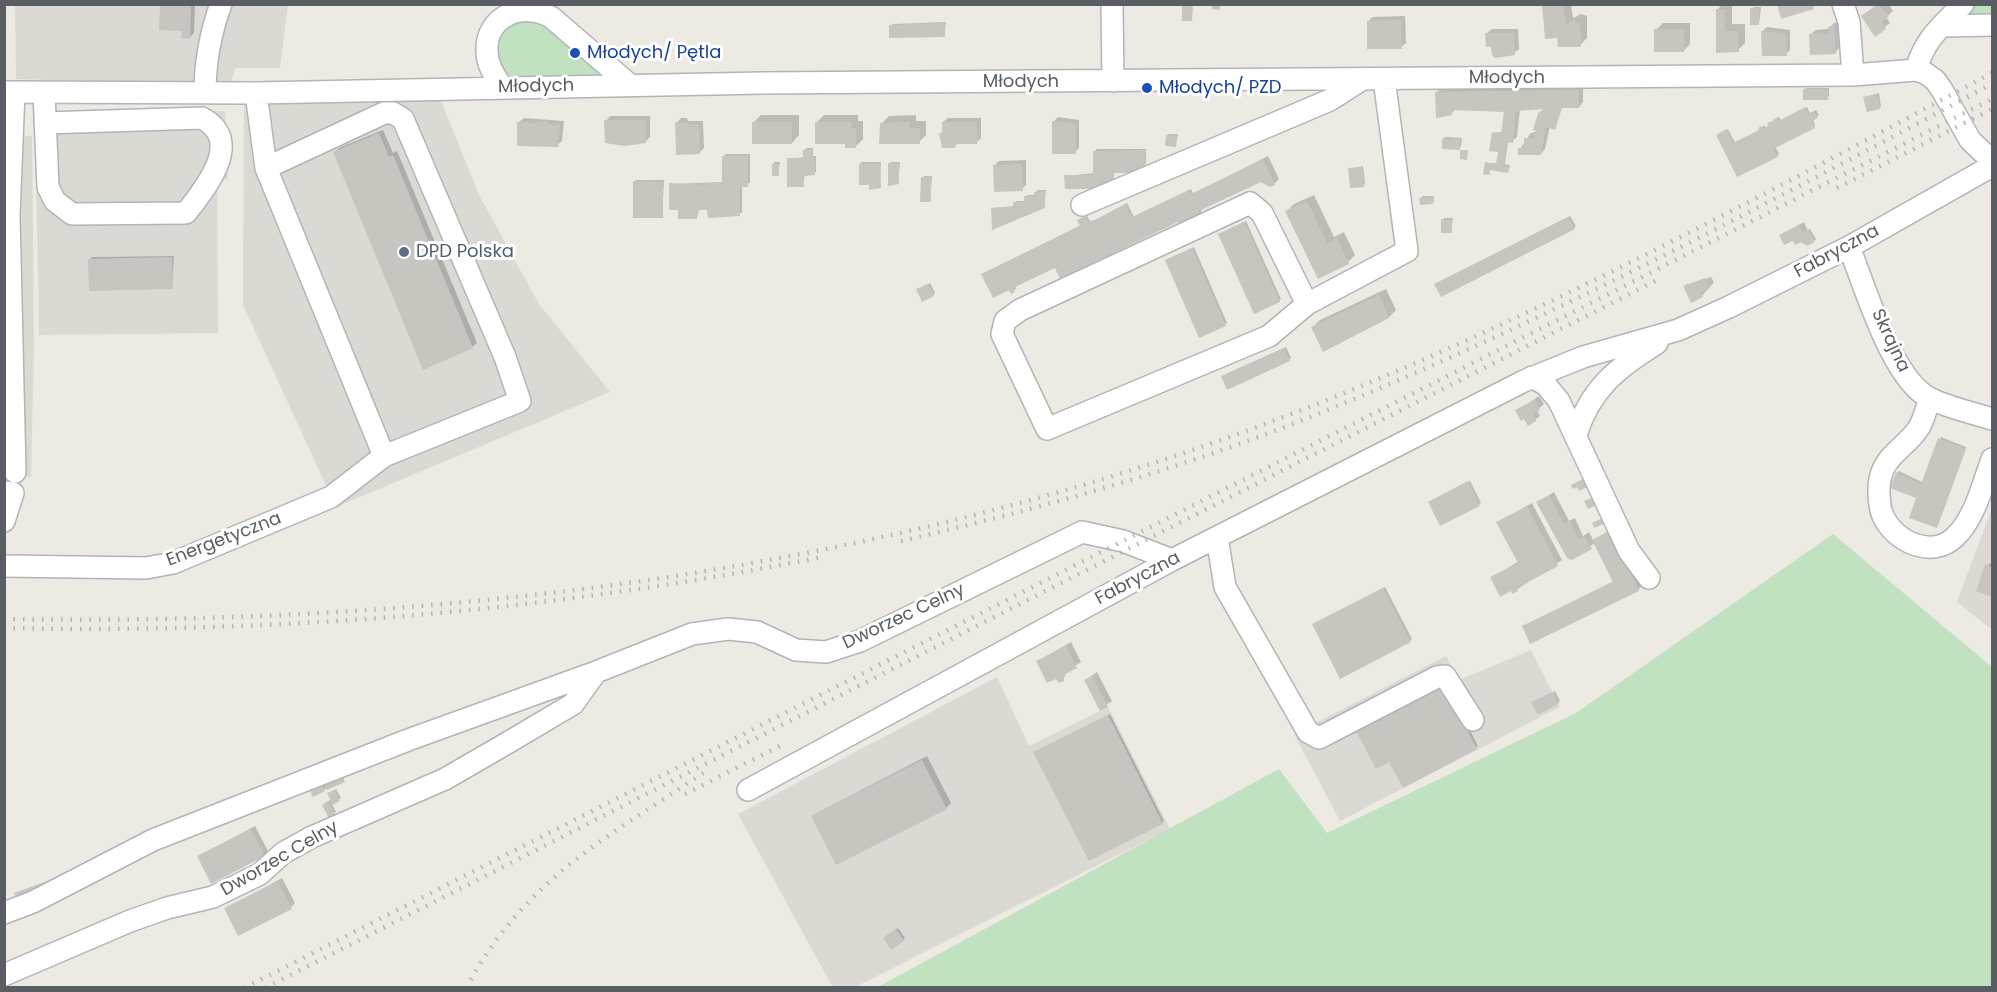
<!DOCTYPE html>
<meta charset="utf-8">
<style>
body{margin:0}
#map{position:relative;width:1997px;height:992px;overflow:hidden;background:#eceae2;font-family:Poppins,sans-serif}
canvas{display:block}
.frame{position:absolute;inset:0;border:6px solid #5a5e62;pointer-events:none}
</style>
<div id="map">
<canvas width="1997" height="992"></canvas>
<div class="frame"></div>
</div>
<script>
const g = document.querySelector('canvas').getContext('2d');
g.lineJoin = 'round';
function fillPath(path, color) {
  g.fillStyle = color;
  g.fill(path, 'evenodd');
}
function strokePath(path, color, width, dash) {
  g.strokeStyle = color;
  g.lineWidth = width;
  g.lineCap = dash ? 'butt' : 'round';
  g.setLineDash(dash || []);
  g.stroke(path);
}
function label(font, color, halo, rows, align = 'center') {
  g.font = font + ' Poppins,sans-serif';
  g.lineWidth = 6;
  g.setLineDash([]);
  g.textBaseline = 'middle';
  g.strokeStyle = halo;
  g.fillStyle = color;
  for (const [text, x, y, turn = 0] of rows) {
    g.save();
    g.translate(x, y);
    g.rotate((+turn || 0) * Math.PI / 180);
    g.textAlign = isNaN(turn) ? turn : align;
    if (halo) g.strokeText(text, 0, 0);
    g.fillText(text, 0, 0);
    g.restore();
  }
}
fillPath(new Path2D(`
 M15,5h273l-8,63h-44l-7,17 -213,-6z
 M441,101l39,96 59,107 71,88 -274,115 -93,-202 1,-202z
 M225,111l3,68 -11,1 1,153 -179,2 -4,-223z
 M5,136h27l2,205 -3,136 -26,-4z
 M1992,508v122l-35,-28z
 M1531,650l29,57 -220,114 -46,-87 152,-78 13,24z
 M997,677l32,69 79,-39 62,122 -315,158 -22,1 -95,-174z`), '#dbd9d4');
fillPath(new Path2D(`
 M1973,5h19v8l-31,4z
 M543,19l28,28 -3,3 32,20 -3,8 -82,1 -12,-4 -6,-12v-28l18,-15z
 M1833,534l159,133v320h-1114l401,-218 48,64 249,-120z`), '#c0e2c1');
fillPath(new Path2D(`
 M161,4h34l-1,29 -4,4z
 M1543,4h28l2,14 8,-4 6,2v22l-7,7 -22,-9z
 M1722,4h10v20h13v19l-7,7 -20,1v-42z
 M1878,4h10l5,7 -7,6 4,6 -14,11z
 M1754,7h7l-2,17 -7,-15z
 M1405,16l1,27 -5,4 -33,-26 5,-4z
 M946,22l-2,13 -53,-10 2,-1z
 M1838,22l1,26 -4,5 -24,-19 5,-4 13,-1 5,-6z
 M1663,23h27v21l-7,7 -27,-21z
 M1767,27l23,3v20l-4,4 -23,-23z
 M1492,29h26l1,20 -5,4 -21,-8 -6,-12z
 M1583,86v16l-4,5h-25l-9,42 -4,5 -21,-5 10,-15 9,-4v-17l6,-6 -25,2 -3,28 -5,4h-4l-3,23 5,1 -1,5 -18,-1 -2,4 -3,-10h11l3,-12 -7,-18 9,-1 4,-22 -50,-1 -5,5 -14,-22 5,-4z
 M1806,88h23v8l-2,2 -22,-9z
 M1879,93l2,13 -1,2 -15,-11z
 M1807,107l3,6 6,-3 3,5 -6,4 2,7 -40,20 4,8 -2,2 -39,19 -18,-42 8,-4 7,14 25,-13 4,-5 2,3 4,-3 6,-7 3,-1 2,3z
 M761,115h38v20l-7,8 -38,-21z
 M824,115h34v6h5v18l-8,8 -8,-4 -30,-21z
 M916,115v6h10v14l-7,7 -37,-19 7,-7z
 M610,116h40v21l-5,5 -39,-21z
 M1058,117l21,3v28l-4,4 -22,-30z
 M524,118l40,3 -2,20 -5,4 -38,-23z
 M681,118h6l1,3h15l1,27 -5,5 -22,-30z
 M948,118h33v20l-4,4h-18l-4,4 -14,-5 2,-19z
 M383,130l10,23 4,-2 80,192 -5,4 -138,-194 5,-5z
 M1169,134h9l-2,11 -9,-10z
 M1445,137l17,1 -1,8 -1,2 -17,-9z
 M806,148h7v8h3v16l-11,2 -2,11 -15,-26 17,-2z
 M1096,149h50v15l-31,7 -2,7 -47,-2 28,-3z
 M725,154h25v29l-8,2v28l-43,-4 -2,8 -18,-8 -8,-25 52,-2z
 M1268,156l11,23 -5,5 -4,1 -9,-5 -60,29v6l-22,5 -123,46 -41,20 1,3 -5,3 -28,-18 98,-49 -1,-6 7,-3 3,5 9,-2 28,-16 7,14 57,-28 2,5z
 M1026,160v25l-4,4 -27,-24 4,-4z
 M775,162h5l-2,13 -5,-11z
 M862,162h19l-1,24 -20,-22z
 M891,162h9l-2,21 -8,-19z
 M1363,166l2,17 -2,2 -14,-16z
 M924,176h8l-2,25 -8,-23z
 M636,180h28l-2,37 -28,-35z
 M1037,190h9l-2,17 -52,1 23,-2 1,-5h9l2,-6h9z
 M1314,195l20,42 10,-5 11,23 -7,7 -61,-51 7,-7z
 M1423,196h11v5l-2,2 -11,-5z
 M1570,216l6,10 -2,2 -137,55z
 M1444,218h9l-2,14 -8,-12z
 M1246,221l35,78 -2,2 -60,-67z
 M1804,222l3,8 3,-1 6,10 -2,2 -18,2 -2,-4 -13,-4z
 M1194,247l33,76 -27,13 -34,-76z
 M174,256l-2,32 -82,-29 2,-2z
 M1711,277l3,5 -12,14 -17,-10 3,-3v3z
 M930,283l5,10 -2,2 -13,-7z
 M1386,289l10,21 -7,7 -65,33 -11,-23 7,-7z
 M1286,347l5,11 -2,2 -64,15z
 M1539,396l5,8 -7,6 3,6 -5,4 -18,-9z
 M1941,437l25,10 -29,79 -19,-29 -21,-24 2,-2 25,12z
 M1470,481l11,22 -40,21 -10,-23z
 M1554,492l15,29 6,-3 8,18 6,-4 4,8 21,-12 28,57 -4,5 -100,29 76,-38 -19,-38 -23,15 -34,-56z
 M1532,503l30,57 -49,32 -22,-14 28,-17 -21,-38z
 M1989,563l3,2v31l-14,-6z
 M1385,587l27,52 -2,2 -94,-18z
 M1071,642l10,20 -14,9 -4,9 -25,-19z
 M1097,672l15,29 -12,8 -14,-29z
 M1446,684l32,62 -74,40z
 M1555,691l5,10 -2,2 -23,-2z
 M1110,714l54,107 -2,1 -125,-71z
 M927,756l24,47 -5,5 -131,6z
 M343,773l1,7 -31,15 10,-13z
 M336,789l5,9 -9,6 4,8 -2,1 -9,-10 7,-4 -1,-7z
 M255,826l13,25 -4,4 -65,1z
 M282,878l13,25 -4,4 -65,2z
 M898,928l7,10 -2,2 -17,-4z`), '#0003');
fillPath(new Path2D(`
 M160,4h31l-1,35 -9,-1 1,-7 -23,-1z
 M1182,4h11l-1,17h-10z
 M1212,4h8v6l-8,-1z
 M1542,4h21l3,20 9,-4v3h5l1,24h-23l-1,-9 -12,1z
 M1777,4h36l1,5 -33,10z
 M1878,4l11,12 -7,6 4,7 -11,8 -14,-21z
 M1750,8h9v17h-9z
 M1716,9h9v22h13l1,21 -23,1z
 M1401,20l1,29h-35v-28z
 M945,23v14l-56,1v-13z
 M1834,26l2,28 -26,1 -1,-21 19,-1v-6z
 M1654,29h30v23h-30z
 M1761,31l25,3 1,22h-25z
 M1485,33h29l1,22 -20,3 -3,-3 -1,-8h-5z
 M1803,89h25v11h-25z
 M1579,90v18h-17l-7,22 -9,-3 -5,28h-23v-7h6v-10h10v-5l3,1 1,-3 -5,-1 5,-17 7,-4 -29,2 -3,32 -6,-1 -3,23 5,1 -1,7 -18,-3 -1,5 -6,-1 2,-12 11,2 2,-12 -9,-1 3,-19 9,2 3,-22 -52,-2v5l-16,3 -1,-26z
 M1877,94l3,15 -13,3 -4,-15z
 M1805,107l3,7 6,-3 4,7 -6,3 3,7 -42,21 5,8 -41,20 -21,-42 10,-6 7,14 26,-13 -1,-2 4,-2 2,2 4,-2 -1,-3 5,-2 1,2v-3l4,-2 2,3z
 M604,120h42v23l-21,3 -20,-3z
 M528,121v3l19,-3v3l13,1 -2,22 -41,-1v-24z
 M1052,121l24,3v30h-24z
 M675,122l24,3 1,29 -24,1z
 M752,122h40v22h-40z
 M815,122h37l-1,6h5v20h-11v-4h-30z
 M900,122h10v6h10v16h-41l1,-21z
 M942,122h35v22h-21l-1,4h-13l-3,-15h3z
 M379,133l10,24 4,-2 80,193 -50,22 -90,-218z
 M1166,135l11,1 -1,11 -11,-1z
 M1442,139h18v11h8l-1,10 -7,-1v-9l-18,-1z
 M812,149v8h3v18l-11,1v11h-17v-29h16v-8z
 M1145,150v18l-11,5h-20v7l-21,9h-28l-1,-14h29v-24z
 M748,155v32h-8v29l-32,2 -1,-8h-10v9h-19v-9h-9v-27l39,2v-2h14v-27z
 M1263,159l12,26 -5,2 -9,-5 -62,29 3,5 -22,10 -2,-4 -118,57 -5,-11 -42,20 2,4 -4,2 -2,-4 -16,8 -12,-24 99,-48 -3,-6 8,-4 3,6 7,-2 30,-16 7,13 57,-27 2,4z
 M880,163l1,25 -12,2v-5h-10v-21z
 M888,163h11v21l-11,2z
 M772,164h7v12h-7z
 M1022,164l1,27 -29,1 -1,-27z
 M1362,167l2,20 -14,1 -2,-20z
 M921,177h10v25h-11z
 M633,181l30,1v36h-30z
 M1045,191v17l-53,22 -1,-22 22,-1v-5h11v-6h10v-4z
 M1433,197v7l-13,1 -1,-7z
 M1307,201l20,42 10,-5 12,26 -31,15 -33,-68z
 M1568,217l7,12 -134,68 -7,-13z
 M1441,219l11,1v13h-11z
 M1244,222l36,80 -26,12 -36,-80z
 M1799,225l4,7 5,-3 7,13 -8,4 -6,-4 -6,3 -2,-4 -9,4 -5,-10z
 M1192,248l34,78 -27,12 -34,-78z
 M172,257l1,32 -84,2 -1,-32z
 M1705,278l5,10 -9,4 2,5 -12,6 -8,-17z
 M928,284l6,12 -12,6 -6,-13z
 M1379,295l10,23 -66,34 -12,-25z
 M1284,348l6,13 -63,29 -6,-14z
 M1535,400l5,10 -7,4 3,7 -8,5 -4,-7 -3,2 -6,-11z
 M1938,438l28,11 -29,79 -28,-10 7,-20 -26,-10 6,-16 25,12z
 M1585,478l4,8 -10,5 -2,-4 -4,2 -2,-4z
 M1468,481l12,25 -40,20 -12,-24z
 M1549,495l15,29 6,-3 8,18 6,-3 8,13 -20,11 -5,-2 -31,-56z
 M1594,497l3,8 -9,4 -4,-8z
 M1527,506l31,60 -41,22 1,3 -6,3 -1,-3 -11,6 -10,-20 28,-14 -22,-41z
 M1603,518l3,5 -12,5 -2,-5z
 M1609,531l30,60 -109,53 -8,-18 91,-44 -21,-42z
 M1985,564l7,3v30l-16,-6z
 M1383,588l28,54 -71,37 -28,-55z
 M1066,646l11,22 -13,7v6l-5,2 -3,-4 -9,4 -11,-22z
 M1092,676l16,31 -8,4 -16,-31z
 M1444,685l33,64 -74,39 -14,-26 -13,7 -20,-38z
 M1553,692l6,12 -21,11 -7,-13z
 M1108,715l55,109 -74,37 -56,-109z
 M922,760l25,49 -111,56 -25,-49z
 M341,774l4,8 -18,8 -3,-8z
 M321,783l4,8 -12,6 -4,-8z
 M334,790l6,11 -7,4 -6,-12z
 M328,801l7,14 -6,3 -7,-13z
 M251,829l14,27 -54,28 -14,-28z
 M56,878l3,9 -41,15 -4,-9z
 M278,881l14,28 -54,27 -14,-28z
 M896,929l8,12 -13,9 -8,-12z`), '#c7c5c0');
const minor = new Path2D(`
 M1112,4l1,77
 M1843,4l6,18 4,53
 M1942,26l50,-1
 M1916,70c9,-32 25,-43 47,-66
 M502,87c-7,-11 -15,-22 -15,-35 -2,-36 36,-51 64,-35l79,68
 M4,92l252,1 507,-10 1090,-8 63,-5 9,3 10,7 7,10 28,50 22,21
 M44,93l4,94 7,14 17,13 114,-1c19,-25 59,-72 16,-95l-157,5
 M205,93c0,-31 5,-59 16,-89
 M256,93l10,75 118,288
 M1082,205l248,-105 33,-21
 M4,215h5l6,257
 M9,215l5,-123
 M1849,247c16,39 43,134 82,152 19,9 42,14 61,20
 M1307,304l-45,-91 -12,-10 -230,107 -15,11 -3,13 45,95 222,-93 38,-32 100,-53 -23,-172
 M1532,377l14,8 13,16 70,150 20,27
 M1930,399c-4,9 -6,22 -12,30 -13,19 -33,26 -38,50 -2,9 -1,29 3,37 12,26 49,43 72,21 20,-19 28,-53 37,-78
 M1576,435c14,-46 41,-67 81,-92
 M4,492l9,1 -9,28
 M1217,537l8,50 83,145 11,6 118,-61 8,-1 28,44
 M4,566l142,2 27,-5 158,-66 53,-41 136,-55 -15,-44 -102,-238 -10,-6h-9l-118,55
 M748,790l424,-230 352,-179 59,-24 95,-27 51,-23 120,-60 143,-81
 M4,913l29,-11 120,-62 255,-100 188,-68 96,-38 36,-5 29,3 39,18 30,2 34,-11 222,-109 41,9 49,19
 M4,975l126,-54 37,-13 46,-11 47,-23 23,-21 29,-16 133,-58 64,-37 64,-38 23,-32`);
strokePath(minor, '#b3b4b8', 24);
strokePath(minor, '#fff', 21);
strokePath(new Path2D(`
 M1837,188l155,-79
 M901,541c134,-31 266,-68 394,-118 241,-95 469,-218 697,-339
 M4,619c415,7 839,-42 1231,-184 263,-95 511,-231 757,-362
 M4,628c275,6 549,-17 818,-71
 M685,794l95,-48
 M244,988l1748,-889
 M265,988l1396,-710
 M466,988c59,-109 141,-151 239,-216`), '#b2b3b3', 4.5, [1.5, 8]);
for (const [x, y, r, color] of [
 [575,53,6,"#1a4fb4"],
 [1147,88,6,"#1a4fb4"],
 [404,252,6,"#5c6f8a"]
]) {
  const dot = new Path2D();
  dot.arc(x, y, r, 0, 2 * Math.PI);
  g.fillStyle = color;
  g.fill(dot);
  strokePath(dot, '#fff', 2);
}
label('18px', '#164399', '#fff', [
 ["Młodych/ Pętla",587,53],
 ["Młodych/ PZD",1159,88]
], 'left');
label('18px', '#5a5e62', '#fff', [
 ["Młodych",1507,78],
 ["Młodych",1021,82],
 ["Młodych",536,87,-1],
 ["Fabryczna",1837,252,-28],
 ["Skrajna",1890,341,65],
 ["Energetyczna",224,540,-21],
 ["Fabryczna",1138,579,-28],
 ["Dworzec Celny",904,617,-25],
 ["Dworzec Celny",280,859,-30]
]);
label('18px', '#4e5e75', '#fff', [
 ["DPD Polska",416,252]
], 'left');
</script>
